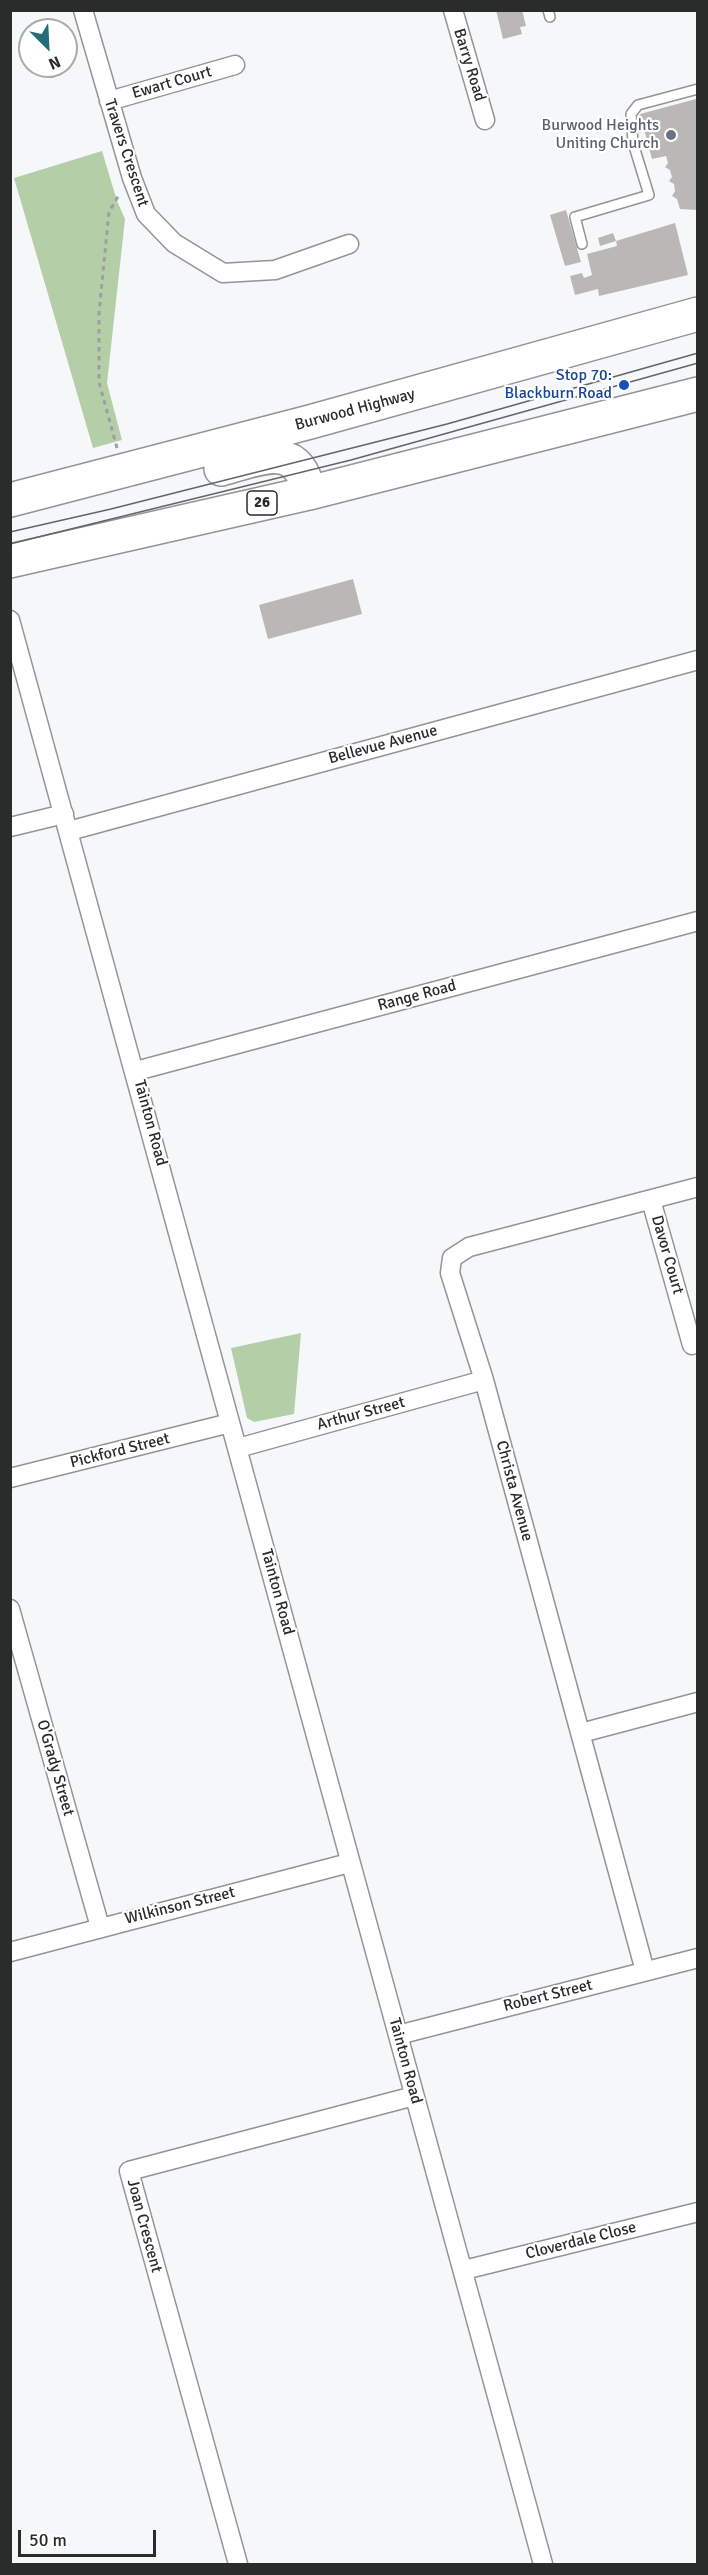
<!DOCTYPE html>
<style>
body{margin:0}
#map{position:relative;width:708px;height:2575px;overflow:hidden;background:#f5f7f9;font-family:Signika,sans-serif}
canvas{display:block}
.frame{position:absolute;inset:0;border:12px solid #2a2b2b;pointer-events:none}
.north{position:absolute;left:18px;top:18px;width:60px;height:60px;box-sizing:border-box;background:#fff;border:2px solid #aaa;border-radius:50%;rotate:156deg;font-size:16px;font-weight:700;line-height:24px;text-align:center;color:#2a2b2b}
.north::after{content:'';display:block;margin:auto;width:21px;height:27px;background:#256e79;clip-path:polygon(50% 0,100% 100%,50% 72%,0 100%)}
.scale{position:absolute;left:18px;top:2530px;width:138px;height:27px;box-sizing:border-box;border:3px solid #2a2b2b;border-top:0;padding-left:8px;font-size:18px;line-height:21px;white-space:nowrap;color:#2a2b2b;-webkit-text-stroke:4px #fff;paint-order:stroke}
</style>
<div id="map">
<canvas width="708" height="2575"></canvas>
<div class="frame"></div>
<div class="north">N</div>
<div class="scale">50 m</div>
</div>
<script>
const g = document.querySelector('canvas').getContext('2d');
g.lineJoin = 'round';
function fillPath(path, color) {
  g.fillStyle = color;
  g.fill(path, 'evenodd');
}
function strokePath(path, color, width, dash) {
  g.strokeStyle = color;
  g.lineWidth = width;
  g.lineCap = dash ? 'butt' : 'round';
  g.setLineDash(dash || []);
  g.stroke(path);
}
function label(font, color, halo, rows, align = 'center') {
  g.font = font + ' Signika,sans-serif';
  g.lineWidth = 4.5;
  g.setLineDash([]);
  g.textBaseline = 'middle';
  g.strokeStyle = halo;
  g.fillStyle = color;
  for (const [text, x, y, turn = 0] of rows) {
    g.save();
    g.translate(x, y);
    g.rotate((+turn || 0) * Math.PI / 180);
    g.textAlign = isNaN(turn) ? turn : align;
    if (halo) g.strokeText(text, 0, 0);
    g.fillText(text, 0, 0);
    g.restore();
  }
}
fillPath(new Path2D(`
 M102,151l15,50 8,18 -18,164 15,57 -29,8 -79,-270z
 M301,1333l-7,81 -40,8 -7,-4 -16,-70z`), '#b4cfa8');
fillPath(new Path2D(`
 M496,10h26l4,16 -6,1 2,7 -19,5z
 M696,99l2,8v103l-18,-1 -3,-10 -5,-3 3,-5 -1,-7 -5,-3 3,-4 -2,-7 -5,-3 3,-4 -2,-7 -14,3 -12,-45z
 M566,210l15,52 -16,4 -15,-51z
 M675,223l13,52 -89,21 -1,-7 -23,6 -5,-19 12,-3 2,5 8,-3 -5,-21 30,-8 -1,-5z
 M613,233l3,8 -16,5 -2,-8z
 M353,579l9,35 -94,25 -9,-34z`), '#bab7b6');
const lane = new Path2D(`
 M548,10l2,7
 M582,244l-7,-27 74,-22 -16,-52 -2,-29 7,-9 60,-16`);
const street = new Path2D(`
 M83,10l49,168 14,36 28,29 49,30 52,-3 74,-26
 M453,10l32,110
 M109,101l126,-36
 M10,620l533,1944
 M10,827l54,-13
 M69,831l629,-171
 M136,1071l562,-150
 M651,1200l41,145
 M238,1448l246,-68
 M10,1478l220,-55
 M10,1609l90,318
 M581,1733l117,-31
 M10,1952l339,-89
 M645,1971l-161,-591 -34,-107 2,-15 17,-11 229,-60
 M398,2035l300,-77
 M464,2270l234,-58
 M238,2564l-109,-393 285,-75`);
const highway = new Path2D(`
 M221,469c39,-10 77,-31 88,24
 M10,500l300,-78 388,-108
 M10,561l299,-68 389,-99`);
strokePath(lane, '#929495', 12);
strokePath(street, '#929495', 21);
strokePath(highway, '#929495', 36);
strokePath(new Path2D(`
 M117,448l-18,-66v-69l10,-101 11,-19`), '#9c9e9f', 3, [4.5, 4.5]);
strokePath(lane, '#fff', 9);
strokePath(street, '#fff', 18);
strokePath(highway, '#fff', 33);
strokePath(new Path2D(`
 M10,532l101,-23 336,-85 251,-71
 M10,544l341,-84 347,-97`), '#636565', 1.5);
for (const [x, y, r, color] of [
 [671,135,6,"#6b7280"],
 [624,385,6,"#1a4fb4"]
]) {
  const dot = new Path2D();
  dot.arc(x, y, r, 0, 2 * Math.PI);
  g.fillStyle = color;
  g.fill(dot);
  strokePath(dot, '#fff', 2);
}
for (const [x, y, w] of [
 [262,503,30]
]) {
  const box = new Path2D();
  box.roundRect(x - w / 2, y - 12, w, 24, 4.5);
  g.fillStyle = '#fff';
  g.fill(box);
  strokePath(box, '#2a2b2b', 1.5);
}
label('bold 15px', '#2a2b2b', null, [
 ["26",262,503]
]);
label('16px', '#2a2b2b', '#fff', [
 ["Barry Road",469,65,73],
 ["Ewart Court",172,83,-16],
 ["Travers Crescent",126,153,72],
 ["Burwood Highway",355,410,-15],
 ["Bellevue Avenue",383,745,-15],
 ["Range Road",417,996,-15],
 ["Tainton Road",150,1123,75],
 ["Davor Court",667,1255,74],
 ["Arthur Street",361,1414,-15],
 ["Pickford Street",120,1451,-14],
 ["Christa Avenue",514,1491,75],
 ["Tainton Road",277,1592,75],
 ["O'Grady Street",55,1768,74],
 ["Wilkinson Street",180,1906,-14],
 ["Robert Street",548,1996,-14],
 ["Tainton Road",405,2061,75],
 ["Joan Crescent",144,2226,75],
 ["Cloverdale Close",581,2241,-14]
]);
label('16px', '#5b616d', '#fff', [
 ["Burwood Heights",659,126],
 ["Uniting Church",659,144]
], 'right');
label('16px', '#164399', '#fff', [
 ["Stop 70:",612,376],
 ["Blackburn Road",612,394]
], 'right');
</script>
